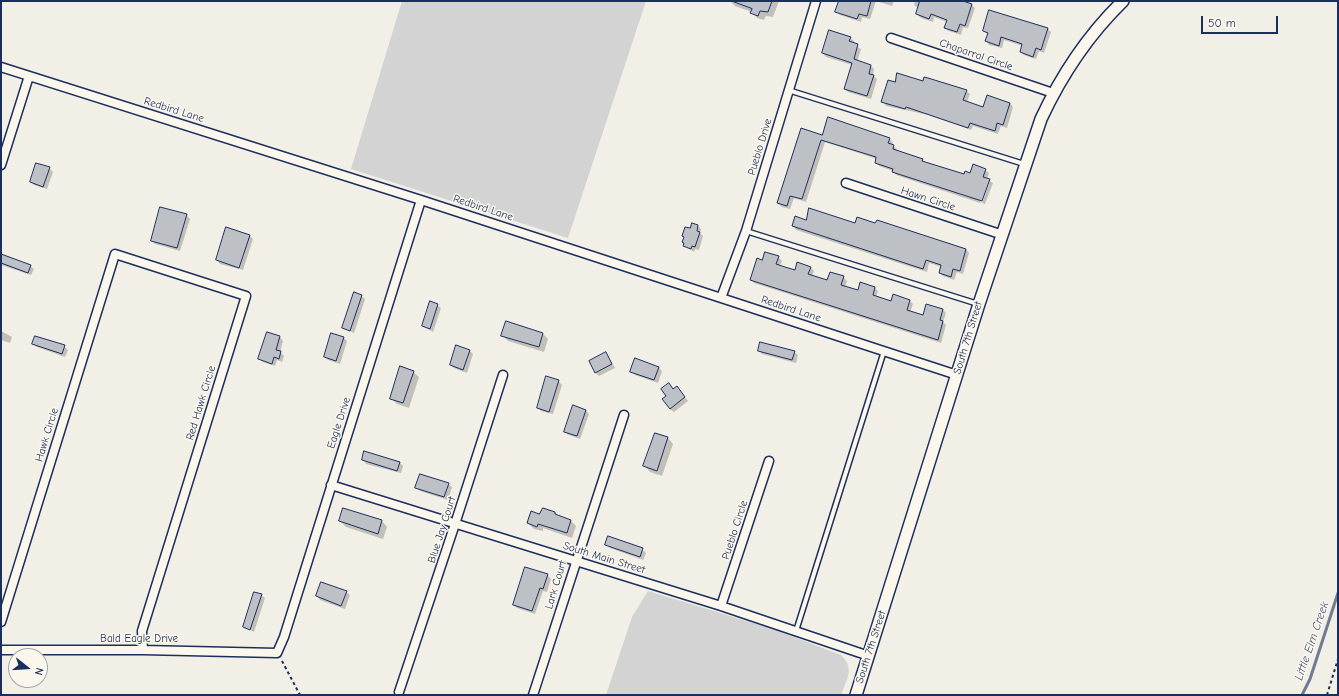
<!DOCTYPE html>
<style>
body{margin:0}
#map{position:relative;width:1339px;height:696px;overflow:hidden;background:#f2efe6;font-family:"Comic Neue",sans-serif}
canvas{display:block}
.frame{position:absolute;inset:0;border:2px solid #1b2f5e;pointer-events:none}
.north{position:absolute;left:8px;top:648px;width:40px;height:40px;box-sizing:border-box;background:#fbf7ec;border:1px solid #a1a7b3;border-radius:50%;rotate:107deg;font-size:11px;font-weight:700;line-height:16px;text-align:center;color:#1b2f5e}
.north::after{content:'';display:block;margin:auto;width:14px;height:18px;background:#1b2f5e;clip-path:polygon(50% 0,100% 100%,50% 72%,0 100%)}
.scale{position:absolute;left:1201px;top:16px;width:77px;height:18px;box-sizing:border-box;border:2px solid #1b2f5e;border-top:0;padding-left:5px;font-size:12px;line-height:14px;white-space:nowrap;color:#1b2f5e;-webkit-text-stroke:3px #fbf7ec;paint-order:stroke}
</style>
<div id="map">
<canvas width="1339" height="696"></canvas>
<div class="frame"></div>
<div class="north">N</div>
<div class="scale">50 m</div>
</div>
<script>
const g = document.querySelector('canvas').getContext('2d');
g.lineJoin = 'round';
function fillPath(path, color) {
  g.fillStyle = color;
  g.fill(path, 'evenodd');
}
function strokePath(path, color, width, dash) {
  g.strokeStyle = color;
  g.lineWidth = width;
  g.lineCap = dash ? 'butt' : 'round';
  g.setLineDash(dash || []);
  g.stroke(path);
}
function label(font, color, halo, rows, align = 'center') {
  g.font = font + ' "Comic Neue",sans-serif';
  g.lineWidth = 3;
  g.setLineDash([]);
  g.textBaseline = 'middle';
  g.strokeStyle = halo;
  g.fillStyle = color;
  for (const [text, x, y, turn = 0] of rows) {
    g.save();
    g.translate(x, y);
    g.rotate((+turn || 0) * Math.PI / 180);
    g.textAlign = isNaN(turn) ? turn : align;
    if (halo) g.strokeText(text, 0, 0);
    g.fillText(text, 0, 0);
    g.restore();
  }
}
fillPath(new Path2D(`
 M402,1h244l-78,237 -217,-69z
 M648,591l125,38 68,26c14,14 6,23 0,40h-235l26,-78z`), '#d2d3d2');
fillPath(new Path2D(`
 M730,1h49l-6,16 -7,-1 -2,4 -7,-2 -5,-6 -17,-6z
 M840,1h36l-6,18 -8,-2 -1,5 -21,-7 -4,-3z
 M876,1h18l-2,5z
 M915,1h45l12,4 3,3 -7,20 -5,-1 -2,8 -12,-4 -4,-3 2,-6 -13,-5 -1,5 -12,-4 -4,-4 2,-5 -5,-4z
 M1048,29l3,3 -7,21 -5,-2 -3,8 -12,-4 -3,-3 2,-6 -19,-6 -2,8 -13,-3 -3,-4 2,-6 -4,-4z
 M850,38l4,3 -1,3 8,5 -4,13 14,4 3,3 -1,6 4,4 -6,20 -23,-7 -3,-3 7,-24 -26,-8 -3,-4z
 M923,82l43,9 4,3 -3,8 17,6 26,-5 3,4 -6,21 -6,-2 -3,8 -25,-8 -2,4 -42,-15 -43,-9 -3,-4 12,-19z
 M823,136l66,3 4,3 -1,3 5,4 -1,2 26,8 3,4 40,12 20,-5 4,3 -2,6 3,1 -10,23 -84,-28 -3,-4 -14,-5 -3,-4 1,-3 -52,-17 -19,60 -12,-4 -4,11 -8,-2 -4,-4z
 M49,168l4,4 -6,17 -13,-4 -3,-3z
 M990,181l3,2 -8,21 -3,-1z
 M186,215l4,4 -10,32 -25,-7 -3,-3z
 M806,221l50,3h20l1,-3 89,28 3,4 -6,21 -6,-2 -3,8 -11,-4 -3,-3 2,-6 -13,-4 -2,9 -131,-42 -3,-4z
 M698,226l3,3 -1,4 3,3 -4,14 -4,-1 -1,3 -9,-6 -2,-4 1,-4 -1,-2z
 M249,235l4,4 -10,31 -23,-6 -3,-4z
 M1,255l29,11 4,3 -3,6 -30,-10z
 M778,257l4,4 -2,5 15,5 15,-4 4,4 -2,5 16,6 15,-5 4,4 -2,6 13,4 17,-3 3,3 -2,6 16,5 17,-2 4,4 -3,8 14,4 19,-6 3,3 -3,9 3,3 -5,18 -187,-60 -3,-3 12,-19z
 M361,296l4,3 -11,34 -11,-5z
 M437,305l4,3 -8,24 -10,-6z
 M1,331l11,6 -2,6 -9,-3z
 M268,334l12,3 3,4 -3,11 4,4 -2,6 -5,-2 -2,6 -12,-4 -3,-3z
 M543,334l5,5 -4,13 -36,-11 -5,-5z
 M344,338l3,3 -7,23 -12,-4 -3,-3z
 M33,344l31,2 4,4 -3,7 -28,-10z
 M470,351l3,3 -6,19 -13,-5 -3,-3z
 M759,351l35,1 4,3 -2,8 -34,-9z
 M606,353l9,15 -16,8 -4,-4z
 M658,367l4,4 -4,12 -23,-8 -3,-4z
 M413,372l6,5 -10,31 -12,-4 -6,-6z
 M558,381l4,4 -9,29 -12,-3 -3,-4z
 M672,388l2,2 6,1 8,10 -14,11 -4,-3z
 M585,410l4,4 -9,25 -11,-4 -4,-3z
 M668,438l5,6 -11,32 -12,-4 -5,-6z
 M363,460l36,2 4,4 -2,7 -35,-9z
 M448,484l4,3 -4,13 -28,-9 -3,-3z
 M344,509l38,12 5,6 -4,12 -37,-12 -6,-6z
 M555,512l4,5 11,3 6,6 -4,12 -29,-10v3l-9,-2 -6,-6 11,-8z
 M606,544l36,5 4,4 -3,7 -33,-12z
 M547,575l4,4 -4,13 -4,-1 -8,23 -18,-6 -3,-4z
 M346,592l4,3 -5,14 -25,-9 -3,-4z
 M261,595l4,3 -11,34 -10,-5z`), '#0003');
strokePath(new Path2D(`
 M1302,695l8,-16 28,-86`), '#707b93', 3);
const building = new Path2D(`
 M732,1h40l-4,11 -8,-1 -2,5 -8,-3 2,-4z
 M839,1h32l-4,15 -8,-2 -2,5 -22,-7z
 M920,1h43l9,3 -7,22 -5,-2 -3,8 -13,-4 3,-8 -16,-6 -2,5 -13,-5z
 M989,10l59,18 -7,22 -5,-2 -3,9 -13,-5 2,-8 -21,-7 -2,9 -14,-5 3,-8 -5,-2z
 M829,30l22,7 -2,4 9,3 -4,15 17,6 -2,9 5,1 -7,21 -23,-7 8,-26 -30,-10z
 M897,73l26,8 1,-4 4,1 39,12 -4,10 20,7 4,-12 23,8 -7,22 -6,-2 -2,8 -25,-8 -2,5 -62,-21 -1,2 -24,-7 7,-22 7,2z
 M828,117l62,21 -2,5 6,2 -1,4 30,10 -1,2 42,13 1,-3 5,2 3,-9 13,5 -3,8 7,2 -8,22 -90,-29 1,-3 -18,-6 1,-6 -55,-17 -19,59 -12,-3 -3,10 -10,-3 24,-75 21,7z
 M36,163l14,4 -7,20 -13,-5z
 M160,207l27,7 -10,34 -26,-7z
 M809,208l46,15 2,-6 18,6 2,-3 89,29 -6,22 -7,-2 -2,8 -12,-4 2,-8 -15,-5 -3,9 -131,-43 3,-10 11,4z
 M692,223l6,2 -1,6 3,1 -5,15 -3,-1 -1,3 -8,-3 1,-3 -2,-1 2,-5 -2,-1 3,-9 5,1z
 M226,227l24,8 -11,33 -23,-8z
 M765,252l14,4 -3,8 9,3 10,3 2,-8 14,5 -3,7 19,6 3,-8 14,4 -3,9 17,5 2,-8 15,5 -2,8 18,6 2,-7 17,6 -3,10 16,5 3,-11 17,5 -3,11 3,1 -5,19 -188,-60 7,-22 5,2z
 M1,254l30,11 -3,8 -27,-10z
 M354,292l8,3 -12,36 -8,-3z
 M430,301l8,3 -8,25 -8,-3z
 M506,321l37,12 -4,14 -38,-11z
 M267,332l13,4 -4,14 5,1 -2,8 -5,-2 -2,7 -14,-5z
 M331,333l13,4 -8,24 -12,-4z
 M35,336l30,9 -3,9 -30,-10z
 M760,342l35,9 -3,9 -34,-9z
 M456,345l14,5 -7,20 -13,-5z
 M606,352l6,12 -17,9 -6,-12z
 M635,358l24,9 -5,13 -24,-8z
 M400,366l14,5 -11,32 -13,-4z
 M546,376l13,4 -10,32 -12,-4z
 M669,383l4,6 4,-3 8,11 -15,12 -8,-10 4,-3 -5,-7z
 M573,405l13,5 -9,26 -13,-4z
 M655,433l13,4 -11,34 -14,-5z
 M364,451l36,11 -3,9 -35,-11z
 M420,474l29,9 -5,14 -29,-9z
 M343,508l39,12 -4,14 -39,-13z
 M543,508l12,4v2l16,6 -4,13 -29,-9 -1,3 -10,-4 4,-12 8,3z
 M608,536l35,12 -3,9 -35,-12z
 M525,567l23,7 -5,15 -3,-1 -8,23 -19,-6z
 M321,582l26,9 -6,15 -25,-10z
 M254,592l8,2 -12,36 -7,-3z`);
fillPath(building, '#bdc0c4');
strokePath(building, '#1b2f5e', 1);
const lane = new Path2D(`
 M788,90l236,74
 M746,231l232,73
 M796,631l88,-280`);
const street = new Path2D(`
 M891,38l162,55
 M1,67l420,133 536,175
 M1,165l28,-89
 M846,183l157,52
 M721,298l25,-67 70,-230
 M331,485l390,121 148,50
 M721,606l48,-145
 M1,622l114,-368 131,42 -104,335 1,19
 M1,650h142l134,3 7,-16 137,-437
 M399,692l56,-168 48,-149
 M533,695l91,-280`);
const secondary = new Path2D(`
 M856,695l123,-391 62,-185c20,-43 47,-84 82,-118`);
strokePath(lane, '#1b2f5e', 7);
strokePath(street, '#1b2f5e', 11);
strokePath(secondary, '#1b2f5e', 14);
strokePath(new Path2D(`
 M282,661l18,34
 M1327,695l11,-36`), '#1b2f5e', 2, [3, 3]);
strokePath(lane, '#fbf7ec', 4);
strokePath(street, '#fbf7ec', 8);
strokePath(secondary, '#fbf7ec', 11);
label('11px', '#1b2f5e', '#fbf7ec', [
 ["Chaparral Circle",976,55,19],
 ["Redbird Lane",174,110,17],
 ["Pueblo Drive",760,147,-73],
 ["Hawn Circle",928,199,18],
 ["Redbird Lane",483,208,18],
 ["Redbird Lane",791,309,18],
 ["South 7th Street",968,338,-73],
 ["Red Hawk Circle",201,403,-73],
 ["Eagle Drive",339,423,-72],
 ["Hawk Circle",47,435,-73],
 ["Blue Jay Court",442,530,-72],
 ["Pueblo Circle",735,530,-72],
 ["South Main Street",604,558,17],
 ["Lark Court",556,585,-73],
 ["Bald Eagle Drive",139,639],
 ["South 7th Street",871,647,-72]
]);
label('italic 12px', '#465579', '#fbf7ec', [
 ["Little Elm Creek",1312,641,-71]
]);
</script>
